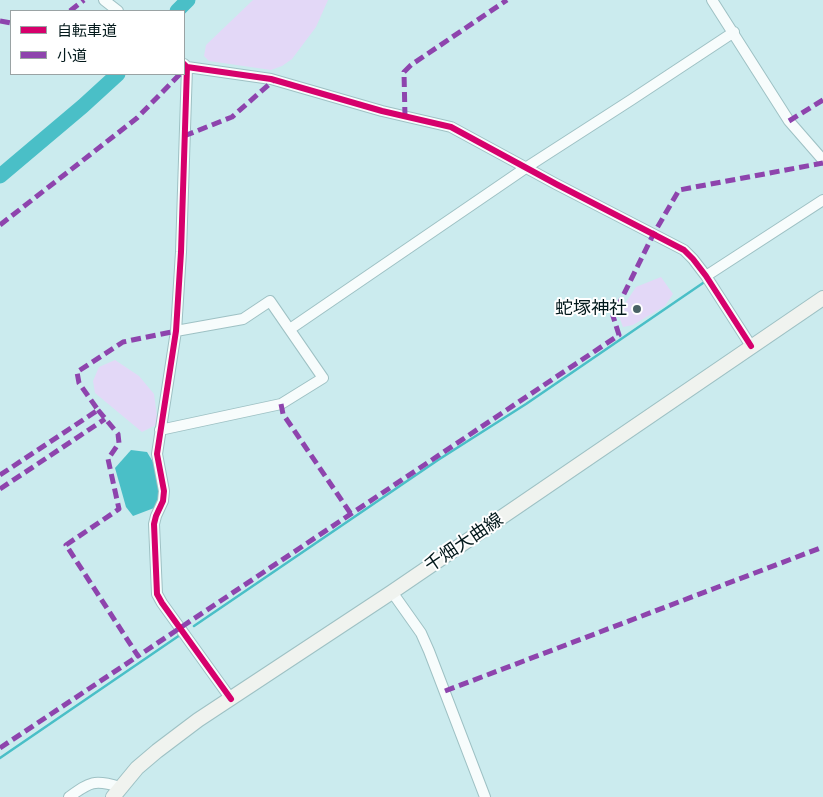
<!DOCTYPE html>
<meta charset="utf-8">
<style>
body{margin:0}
#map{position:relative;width:823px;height:797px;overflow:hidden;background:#cbebee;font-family:Cabin,"Noto Sans JP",sans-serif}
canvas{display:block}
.legend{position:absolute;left:10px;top:10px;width:175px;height:65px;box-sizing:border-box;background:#fff;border:1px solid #9aa3a4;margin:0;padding:6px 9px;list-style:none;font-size:15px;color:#03191b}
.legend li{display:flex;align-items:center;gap:10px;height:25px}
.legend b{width:25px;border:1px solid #9aa3a4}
</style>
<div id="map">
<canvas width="823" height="797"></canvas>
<ul class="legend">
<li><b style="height:6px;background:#d6006c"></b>自転車道</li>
<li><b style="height:6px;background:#8e44ad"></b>小道</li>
</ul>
</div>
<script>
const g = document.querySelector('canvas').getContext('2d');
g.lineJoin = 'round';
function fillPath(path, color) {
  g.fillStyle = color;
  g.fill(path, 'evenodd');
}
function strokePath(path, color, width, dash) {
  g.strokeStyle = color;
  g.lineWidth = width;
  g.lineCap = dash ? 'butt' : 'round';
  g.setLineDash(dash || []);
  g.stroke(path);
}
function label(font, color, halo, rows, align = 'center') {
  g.font = font + ' Cabin,"Noto Sans JP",sans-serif';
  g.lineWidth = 4;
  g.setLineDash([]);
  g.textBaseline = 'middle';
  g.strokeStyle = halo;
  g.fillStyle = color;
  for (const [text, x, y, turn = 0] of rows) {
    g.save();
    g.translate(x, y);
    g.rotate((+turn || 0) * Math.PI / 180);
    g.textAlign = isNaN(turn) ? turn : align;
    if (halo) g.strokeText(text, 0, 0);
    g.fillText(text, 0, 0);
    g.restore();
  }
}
fillPath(new Path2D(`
 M253,0h75l-12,27 -24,32 -10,7 -11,4 -62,-9 -5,-5 2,-11z
 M661,277l12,17 -8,12 -32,19 -10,2 -5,-13 18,-27z
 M115,360l24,16 15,18 4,30 -16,8 -47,-39 -2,-12 6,-14z`), '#e3d8f7');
fillPath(new Path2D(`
 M131,450l16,2 9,15 5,32 -7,9 -21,8 -7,-9 -11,-39z`), '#4abfc7');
strokePath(new Path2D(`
 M194,626l244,-166 88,-56 177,-121
 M0,758l180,-123`), '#4abfc7', 2.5);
strokePath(new Path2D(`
 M177,11l11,-11
 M0,176l83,-70 35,-32`), '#4abfc7', 15);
const street = new Path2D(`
 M104,0l14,11
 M712,0l77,121 34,39
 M184,64l3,3 84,12 111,32 69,16 105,57 128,66 9,9 13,17 45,70
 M187,67l-6,185 -5,79 -19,123 7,37 -1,10 -7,15 -2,8 3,70 5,9 69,96
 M706,276l117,-76
 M290,329l237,-162 104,-67 103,-68
 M160,430l121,-26 42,-26 -53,-77 -27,18 -67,12
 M392,592l29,41 8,18 56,146
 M69,797c21,-15 25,-18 51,-10`);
const secondary = new Path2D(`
 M113,797l24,-29 20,-17 41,-31 194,-128 431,-294`);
strokePath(street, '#9ec1c4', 12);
strokePath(secondary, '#9ec1c4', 16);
strokePath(street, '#f7fcfc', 10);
strokePath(secondary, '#f0f3ef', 14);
strokePath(new Path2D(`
 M70,11l14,-11
 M0,21l11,2
 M405,117l-1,-45 7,-7 96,-65
 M789,121l34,-21
 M184,136l48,-19 42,-37
 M0,225l137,-107 43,-44
 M281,404l2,10 68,100
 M98,410l20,24 1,9 -11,16 11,50 -53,36 72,111 481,-321 -6,-19 40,-81 26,-45 144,-27
 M0,475l98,-65 -19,-27 -2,-11 46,-30 53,-11
 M0,489l105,-70
 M445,691l378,-144
 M0,748l138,-92`), '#8e44ad', 5, [10, 5]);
strokePath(new Path2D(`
 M184,64l3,3 84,12 111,32 69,16 105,57 128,66 9,9 13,17 45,70
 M187,67l-6,185 -5,79 -19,123 7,37 -1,10 -7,15 -2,8 3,70 5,9 69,96`), '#d6006c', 6);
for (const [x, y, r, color] of [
 [637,309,5,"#496265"]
]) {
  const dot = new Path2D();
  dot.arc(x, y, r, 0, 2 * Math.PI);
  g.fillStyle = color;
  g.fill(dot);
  strokePath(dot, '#fff', 2);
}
label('18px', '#03191b', '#fff', [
 ["蛇塚神社",627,309]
], 'right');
label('18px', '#03191b', '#fff', [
 ["千畑大曲線",464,543,-34]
]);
</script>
